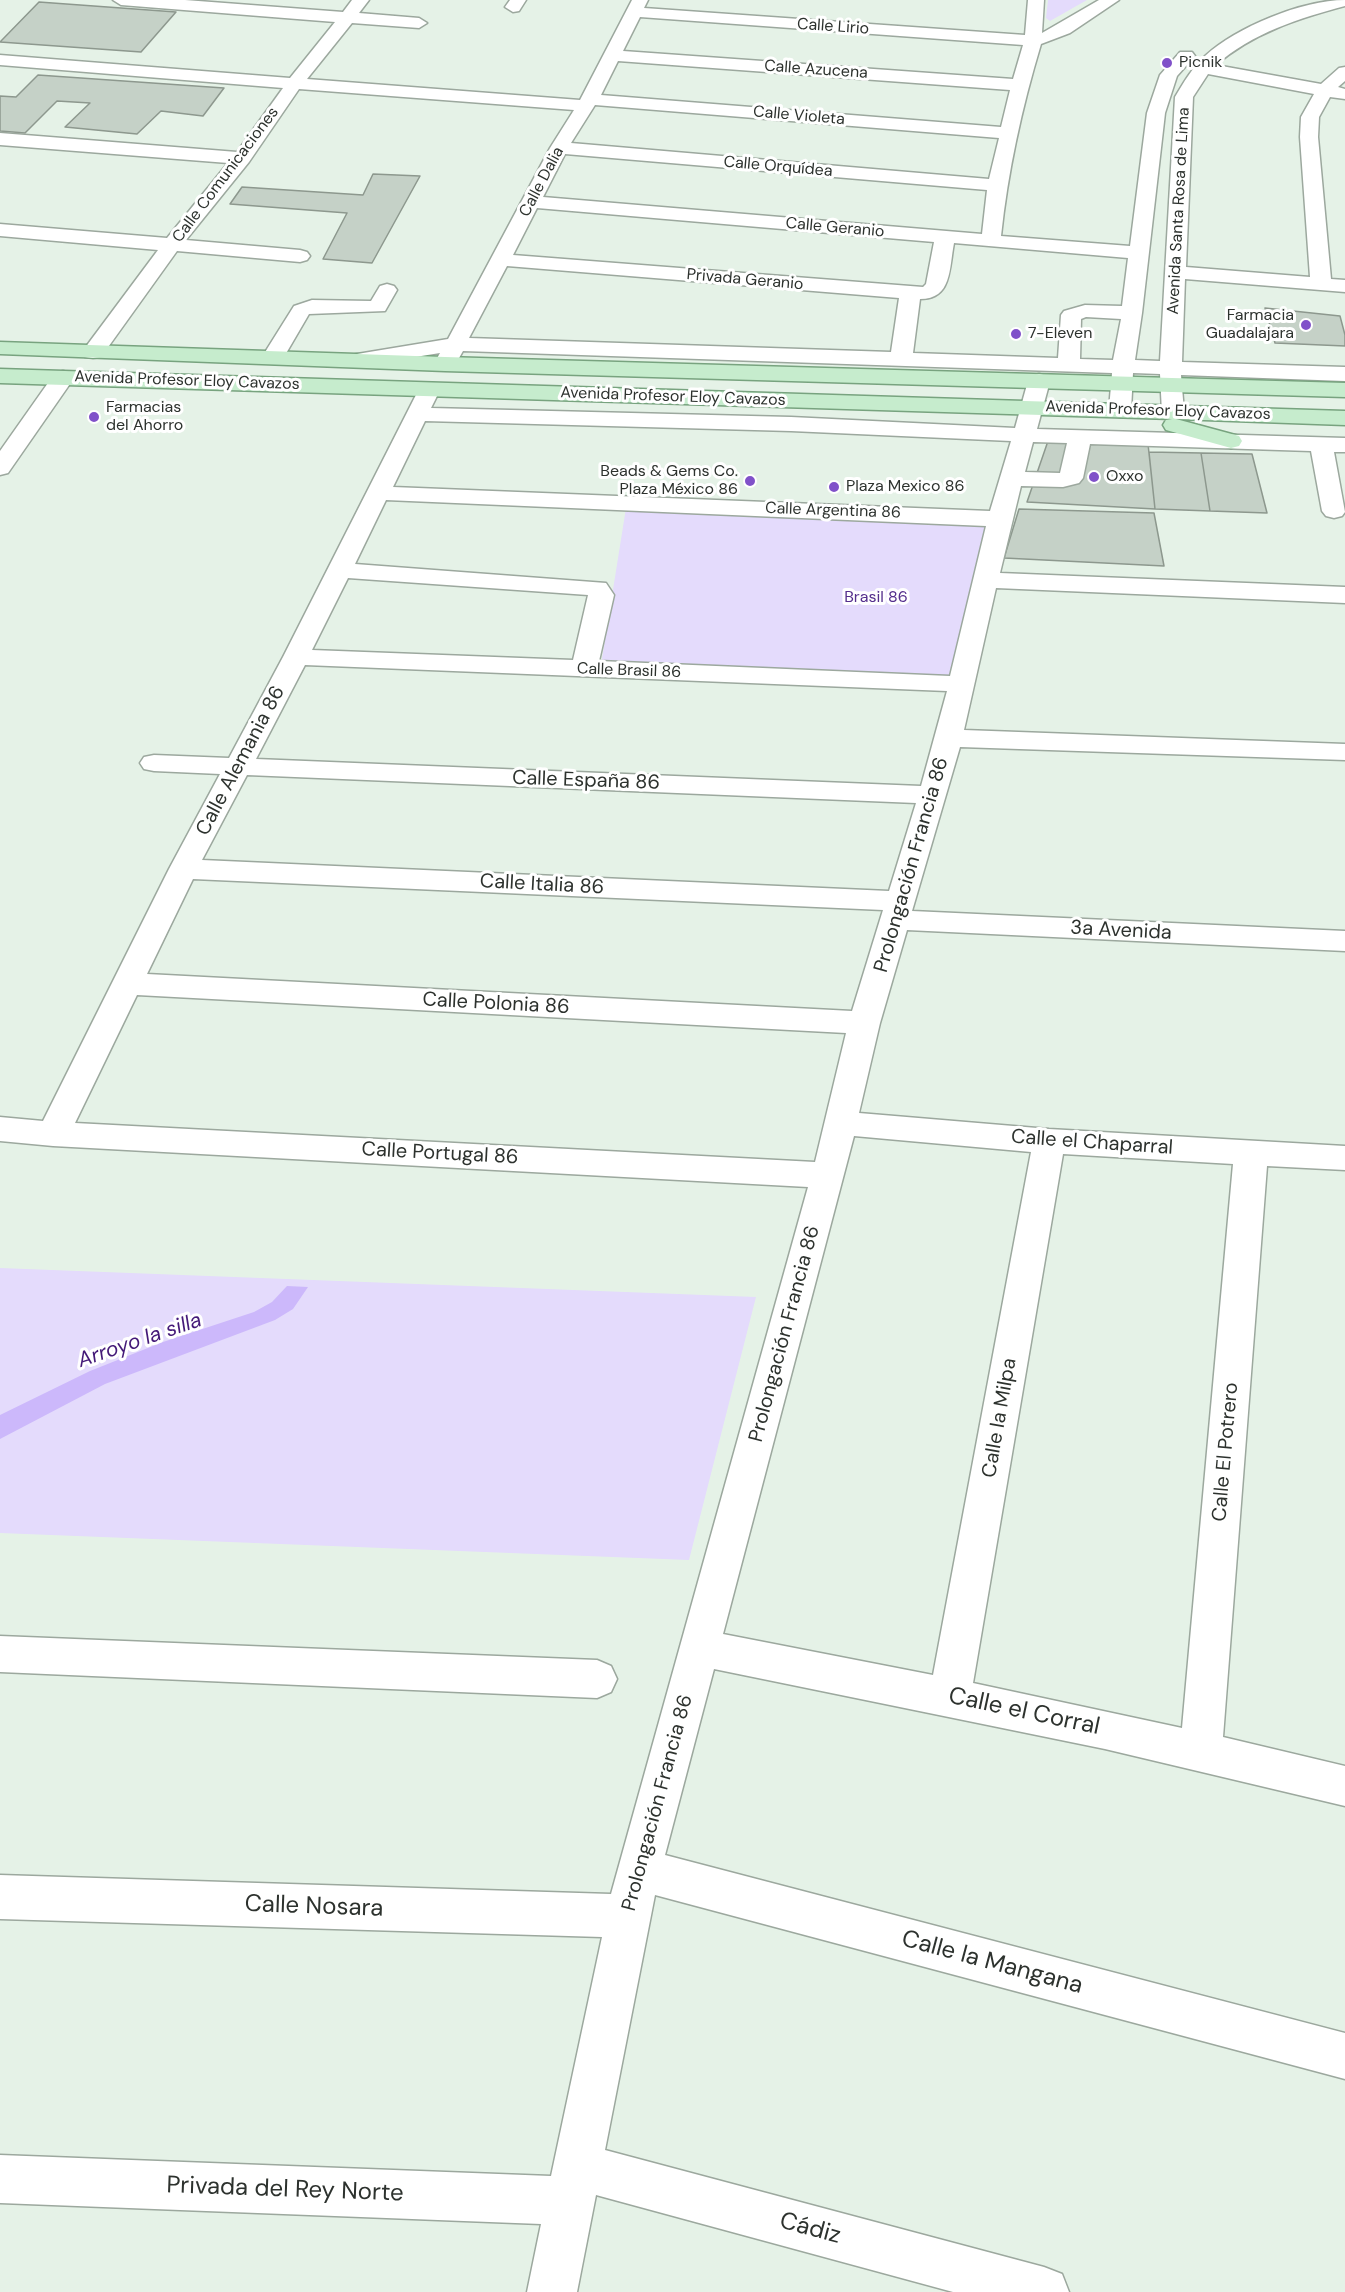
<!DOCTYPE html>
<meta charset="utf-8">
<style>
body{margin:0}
canvas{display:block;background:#e5f2e7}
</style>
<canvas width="1345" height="2292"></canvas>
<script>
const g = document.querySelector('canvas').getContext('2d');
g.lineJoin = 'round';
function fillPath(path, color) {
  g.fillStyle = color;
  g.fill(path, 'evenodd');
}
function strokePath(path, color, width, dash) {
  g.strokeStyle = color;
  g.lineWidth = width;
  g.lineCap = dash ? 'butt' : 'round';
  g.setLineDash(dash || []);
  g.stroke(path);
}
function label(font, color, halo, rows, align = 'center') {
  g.font = font + ' "DM Sans",sans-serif';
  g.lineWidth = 6;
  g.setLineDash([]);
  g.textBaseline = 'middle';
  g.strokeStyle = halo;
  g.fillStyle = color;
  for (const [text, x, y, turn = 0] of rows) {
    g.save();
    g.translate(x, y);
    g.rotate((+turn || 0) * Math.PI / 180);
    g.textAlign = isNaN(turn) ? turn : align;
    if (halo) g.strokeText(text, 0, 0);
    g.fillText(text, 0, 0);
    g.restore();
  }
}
fillPath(new Path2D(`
 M1048,0h39l-37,21 -4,-3z
 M626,508l363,14 -40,160 -348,-17z
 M0,1268l756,29 -67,263 -689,-27z`), '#e4dbfc');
fillPath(new Path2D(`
 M287,1286l21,1 -15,22 -18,11 -170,64 -105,55v-24l90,-44 73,-29 91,-30 18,-10z`), '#ccb8fb');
const building = new Path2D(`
 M39,2l137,10 -35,40 -141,-10z
 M38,75l186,13 -21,28 -42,-5 -24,23 -72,-7 25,-24 -33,-2 -32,32 -25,-2v-35l16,1z
 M373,174l47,2 -48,87 -49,-4 24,-46 -117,-9 12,-17 121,8z
 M1265,308l75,8 5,19v11l-70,-3z
 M1048,441l100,3 7,65 -128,-7z
 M1149,452l52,1 9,58 -55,-2z
 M1201,453l51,1 15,59 -57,-2z
 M1019,509l135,4 10,53 -160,-8z`);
fillPath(building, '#c5d1c7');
strokePath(building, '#8d988e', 1.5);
const minor = new Path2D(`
 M113,0h72l158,12 9,-12h17l-10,13 60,5 8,5 -8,5 -67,-5 -45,56 273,21 52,-100h16l-4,8 381,27 3,-35h16l-2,33 57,-33h20l-49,33 -29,11c-19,63 -33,126 -40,192l129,10 17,-133 13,-38 20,-23h12l3,4 -18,20 -12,37 -23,200 -7,47 25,1 15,-264c9,-15 17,-29 30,-41 32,-29 97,-56 140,-56v6c-45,12 -93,27 -129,59l105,19 18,-16 6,-1v14l-7,6 7,2v10l-15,-2 -11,20 -1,20 13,142 14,1v12l-160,-13 -3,83 163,5v14l-164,-6 3,37 -3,5 -8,2 -8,-2 -3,-5 -2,-38 -27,-1 -2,37 -3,5 -8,2 -8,-2 -3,-5 3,-37 -649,-22 -8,14 -8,1 -8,-1 -3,-5 4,-7 -81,13 -8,-1 -3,-5 3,-5 97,-16 102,-191 24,-38 -275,-21 -50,73 -63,78 114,10 7,2 3,4 -3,4 -7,2 -123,-11 -76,106 -8,1 -8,-1 -3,-5 76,-102 -158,-14v-12l167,14 61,-75 -228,-18v-12l237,19 46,-64 -283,-23v-10l290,23 45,-56 -214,-17zM640,17l383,28 -10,34 -390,-28zM618,61l392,29 -9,37 -400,-32zM1208,74l106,20 -13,23 -1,20 10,140 -124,-10 7,-170zM595,105l404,33 -10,41 -418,-36zM565,154l422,36 -5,44 -439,-37zM537,208l397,34 -8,42 -3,3 -410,-32zM954,243l174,15 -6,48 -37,-1 -21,6 -3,4 -3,43 -145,-5 7,-54c32,0 29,-30 34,-56zM507,266l392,32 -8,54 -422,-14zM1086,317l35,2 -8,41 -33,-1 1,-40z
 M510,0h16l-7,11 -6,1 -8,-5z
 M387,284l7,2 3,4 -12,21 -76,3 -28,48 -8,1 -8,-1 -3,-5 32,-51 18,-6 59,1 9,-15z
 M63,371l8,2 3,5 -66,95 -8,2v-24l55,-78z
 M1039,374l8,2 3,5 -13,48 308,9v14h-11l11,60 -3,4 -8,2 -8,-2 -4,-5 -11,-60 -221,-7 -7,34 -4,5 -16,4 -42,-1 -21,87 345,14v16l-349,-15 -32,142 381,14v16l-385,-13 -48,164 433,20v20l-438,-21 -27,93 -21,90 190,16 296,17v24l-78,-4 -44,571 122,29v40l-240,-57 -391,-80 -49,186 680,178v46l-690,-184 -50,255 439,117 18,7 7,18h-116l-357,-97 -19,97h-50l14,-68 -541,-21v-48l551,21 51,-239 -602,-18v-44l611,19 197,-707 -755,-41 -53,-5v-24l43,4 126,-252 51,-95 -66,-3 -10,-2 -4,-6 4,-6 10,-2 75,3 54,-101 136,-268 8,-2 8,2 3,5 -7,14 360,9 224,11 13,-47 3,-5zM425,421l366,10 220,10 -21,70 -597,-24zM1033,442l34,1 -7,30 -35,-1zM386,500l600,26 -36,150 -351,-15 15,-66 -8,-12 -251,-19zM348,578l240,17 -15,65 -261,-10zM305,665l642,26 -26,95 -665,-27zM247,775l669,28 -27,88 -687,-31zM193,879l690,31 -31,101 -705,-37zM137,995l709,38 -31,129 -740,-39zM854,1136l177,16 -98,523 -210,-41zM1063,1154l170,10 -51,564 -209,-45z
 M0,1636l597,24 14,6 6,13 -6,13 -14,6 -597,-26z`);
const major = new Path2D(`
 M0,342l445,15 900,26v14l-900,-26 -445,-17z
 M0,369l1345,42v14l-169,-6 63,17 3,5 -3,5 -8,2 -65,-18 -3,-5 3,-5 6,-1 -1172,-36z`);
strokePath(minor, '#9ca89e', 3);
strokePath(major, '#78a37f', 3);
fillPath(minor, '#fff');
fillPath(major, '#c6eccd');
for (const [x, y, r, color] of [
 [1167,63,6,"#8051c9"],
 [1306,325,6,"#8051c9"],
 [1016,334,6,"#8051c9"],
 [94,417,6,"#8051c9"],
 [1094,477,6,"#8051c9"],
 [750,481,6,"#8051c9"],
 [834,487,6,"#8051c9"]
]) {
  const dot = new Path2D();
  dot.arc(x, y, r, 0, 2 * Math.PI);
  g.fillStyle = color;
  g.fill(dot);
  strokePath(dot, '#fff', 2);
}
label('16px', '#2d322e', '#fff', [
 ["Calle Lirio",833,27,4],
 ["Calle Azucena",816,70,4],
 ["Calle Violeta",799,116,5],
 ["Calle Orquídea",778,167,5],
 ["Calle Comunicaciones",226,175,-53],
 ["Calle Dalia",542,182,-62],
 ["Avenida Santa Rosa de Lima",1179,211,-87],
 ["Calle Geranio",835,228,5],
 ["Privada Geranio",745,280,5],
 ["Avenida Profesor Eloy Cavazos",187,381,2],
 ["Avenida Profesor Eloy Cavazos",673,397,2],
 ["Avenida Profesor Eloy Cavazos",1158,411,2],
 ["Calle Argentina 86",833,511,2],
 ["Calle Brasil 86",629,671,2]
]);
label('16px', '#2d322e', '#fff', [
 ["Picnik",1179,63],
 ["Farmacia",1294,316,"right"],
 ["Guadalajara",1294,334,"right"],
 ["7-Eleven",1028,334],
 ["Farmacias",106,408],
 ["del Ahorro",106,426],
 ["Beads & Gems Co.",738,472,"right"],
 ["Plaza México 86",738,490,"right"],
 ["Oxxo",1106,477],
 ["Plaza Mexico 86",846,487]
], 'left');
label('16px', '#542e8c', '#fff', [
 ["Brasil 86",876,598]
]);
label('20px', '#2d322e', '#fff', [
 ["Calle Alemania 86",241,761,-62],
 ["Calle España 86",586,781,2],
 ["Prolongación Francia 86",912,865,-74],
 ["Calle Italia 86",542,885,3],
 ["3a Avenida",1121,931,3],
 ["Calle Polonia 86",496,1004,3],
 ["Calle el Chaparral",1092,1143,4],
 ["Calle Portugal 86",440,1154,3],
 ["Prolongación Francia 86",785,1334,-75],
 ["Calle la Milpa",1000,1418,-80],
 ["Calle El Potrero",1226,1452,-85],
 ["Prolongación Francia 86",658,1803,-75]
]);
label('italic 21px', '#441978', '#fff', [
 ["Arroyo la silla",140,1341,-19]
]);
label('24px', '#2d322e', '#fff', [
 ["Calle el Corral",1024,1712,12],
 ["Calle Nosara",314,1907,2],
 ["Calle la Mangana",992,1963,15],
 ["Privada del Rey Norte",285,2190,2],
 ["Cádiz",810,2229,15]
]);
</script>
